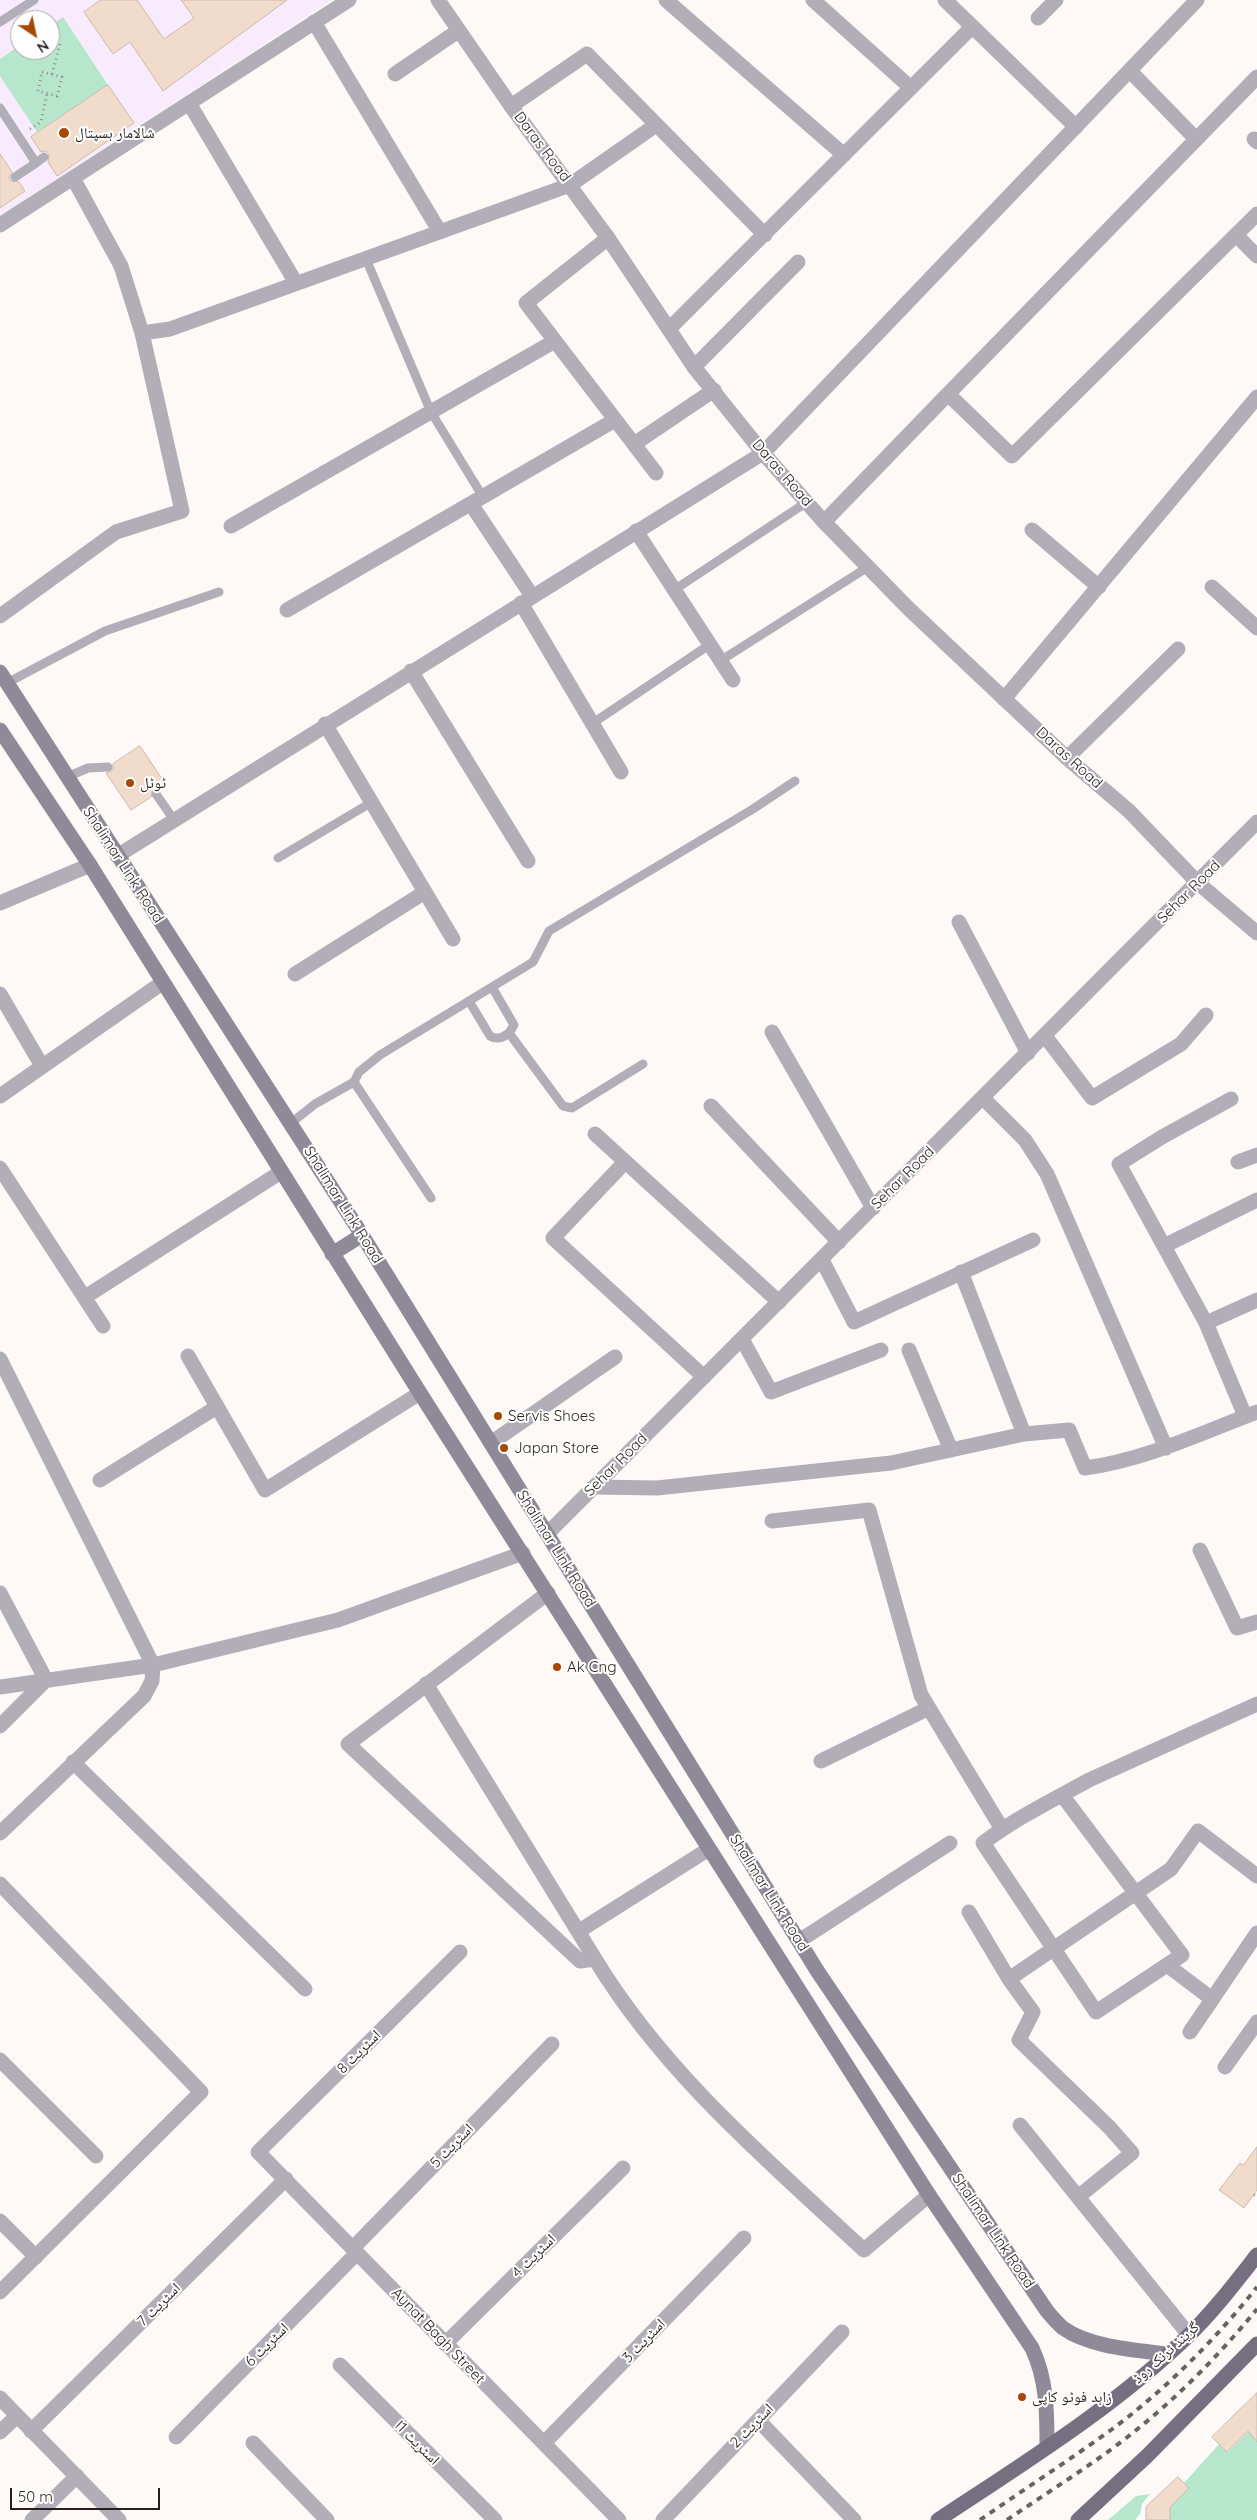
<!DOCTYPE html>
<meta charset="utf-8">
<style>
body{margin:0}
#map{position:relative;width:1257px;height:2520px;overflow:hidden;background:#fef9f7;font-family:Quicksand,sans-serif}
canvas{display:block}
.north{position:absolute;left:10px;top:10px;width:50px;height:50px;box-sizing:border-box;background:#fff;border:1px solid #a9a5a4;border-radius:50%;rotate:146deg;font-size:14px;font-weight:700;line-height:20px;text-align:center;color:#281e1b}
.north::after{content:'';display:block;margin:auto;width:18px;height:22px;background:#a84800;clip-path:polygon(50% 0,100% 100%,50% 72%,0 100%)}
.scale{position:absolute;left:10px;top:2488px;width:150px;height:22px;box-sizing:border-box;border:2px solid #281e1b;border-top:0;padding-left:6px;font-size:15px;line-height:18px;white-space:nowrap;color:#281e1b;-webkit-text-stroke:4px #fff;paint-order:stroke}
</style>
<div id="map">
<canvas width="1257" height="2520"></canvas>
<div class="north">N</div>
<div class="scale">50 m</div>
</div>
<script>
const g = document.querySelector('canvas').getContext('2d');
g.lineJoin = 'round';
function fillPath(path, color) {
  g.fillStyle = color;
  g.fill(path, 'evenodd');
}
function strokePath(path, color, width, dash) {
  g.strokeStyle = color;
  g.lineWidth = width;
  g.lineCap = dash ? 'butt' : 'round';
  g.setLineDash(dash || []);
  g.stroke(path);
}
function label(font, color, halo, rows, align = 'center') {
  g.font = font + ' Quicksand,"Noto Naskh Arabic",sans-serif';
  g.lineWidth = 4;
  g.setLineDash([]);
  g.textBaseline = 'middle';
  g.strokeStyle = halo;
  g.fillStyle = color;
  for (const [text, x, y, turn = 0] of rows) {
    g.save();
    g.translate(x, y);
    g.rotate((+turn || 0) * Math.PI / 180);
    g.textAlign = isNaN(turn) ? turn : align;
    if (halo) g.strokeText(text, 0, 0);
    g.fillText(text, 0, 0);
    g.restore();
  }
}
fillPath(new Path2D(`
 M0,0h332l-332,216zM20,20h30v30h-30z`), '#f9ebfe');
fillPath(new Path2D(`
 M63,17l45,68 -71,47 -37,-56v-17l20,-14v5h30v-24z
 M1257,2423v97h-110l-1,-13 7,-7h10l7,7 19,-19 -5,-5 35,-39 9,8z
 M1150,2494l-8,10 -2,10 -5,6h-27l28,-24z`), '#b6e6cc');
const building = new Path2D(`
 M101,0h36l27,39 30,-21 -13,-18h106l-124,91 -33,-49 -17,12 -29,-42z
 M108,85l26,38 -77,53 -9,-14 1,-8 -3,-3 -5,1 -10,-15z
 M0,154l12,18 -3,5 1,4 9,1 6,9 -25,17z
 M140,746l27,40 -6,4 -8,-1 -2,8 -20,13 -25,-37 7,-3v-6z
 M1257,2147v43l-13,18 -25,-18 21,-27 3,2z
 M1257,2393v49l-9,-11 -21,21 -15,-15z
 M1178,2477l11,11 -19,19v13h-24v-13z`);
fillPath(building, '#f1dbcb');
strokePath(building, '#ceb9aa', 1);
strokePath(new Path2D(`
 M42,72l20,5 -5,19 -19,-5z
 M52,74l8,-30
 M30,129l11,-7 6,-28
 M1254,2195l3,2`), '#938b89', 3, [1, 4]);
strokePath(new Path2D(`
 M0,22l34,-22
 M0,108l36,55 8,-6
 M15,177l21,-14
 M366,259l65,153 52,85
 M674,590l133,-88
 M720,661l148,-94
 M7,683l98,-52 114,-39
 M593,723l116,-78
 M67,777l21,-9 20,-1
 M156,794l18,26
 M278,858l94,-56
 M492,987l22,38 -5,8 54,73 9,2 71,-44
 M469,1001l21,35c7,4 12,2 19,-3
 M354,1082l5,-10 21,-17 153,-93 16,-31 204,-122 42,-28
 M291,1123l24,-19 39,-22 77,116`), '#b2aeb8', 9);
strokePath(new Path2D(`
 M666,0l178,155
 M813,0l98,88
 M945,0l131,127
 M1038,18l18,-18
 M314,22l126,210
 M1130,71l66,68
 M395,74l63,-43
 M189,103l107,180
 M511,106l76,-52 178,181
 M1254,139l3,3
 M73,178l48,88 21,67
 M0,225l349,-225
 M1237,236l20,20
 M608,238l-82,65 130,170
 M669,329l303,-302
 M694,367l104,-105
 M948,394l309,-317
 M634,444l80,-54
 M471,504l61,92
 M824,522l124,-128 64,62 245,-242
 M231,526l324,-185
 M1032,530l67,57
 M636,531l97,149
 M1212,587l45,41
 M521,603l100,169
 M287,610l328,-190
 M0,616l116,-84 66,-21 -40,-178 28,-4 400,-144 86,-60
 M411,671l117,190
 M1004,699l253,-302
 M325,724l128,215
 M1067,758l111,-109
 M117,856l646,-403 434,-453
 M0,903l90,-38
 M959,922l69,131
 M295,974l130,-82
 M0,994l42,72
 M772,1032l101,176
 M1045,1036l47,62 89,-54 25,-29
 M0,1096l162,-113
 M983,1098l42,42 22,34 119,274
 M1231,1099l-69,38 -43,27 87,159 39,93
 M711,1106l128,136
 M595,1134l184,168
 M625,1162l-72,76 151,139
 M1238,1162l19,-7
 M0,1168l103,158
 M1164,1246l93,-46
 M822,1260l32,62 179,-82
 M961,1272l63,162
 M85,1297l196,-125
 M1206,1323l51,-23
 M742,1339l29,53 110,-42
 M909,1350l42,100
 M188,1356l77,134 155,-97
 M0,1359l153,306 -1,16 -8,15 -144,137
 M491,1443l124,-86
 M100,1480l117,-73
 M594,1487l63,1 234,-25 133,-29 45,-4 16,38c60,-8 116,-35 172,-56
 M772,1521l97,-11 52,185 81,134
 M1200,1550l37,78 20,-6
 M0,1593l46,87 -46,46
 M548,1593l-200,151 232,217 15,-2c69,114 172,201 269,291l65,-55
 M426,1684l169,275
 M0,1687l153,-22 185,-45 185,-67
 M821,1761l108,-53
 M73,1762l232,227
 M1062,1795l120,160 -86,57 -113,-169c33,-25 70,-43 106,-63l168,-76
 M0,1884l201,208 -201,200
 M969,1912l40,67 24,33 -14,28 91,88 22,25 -54,44
 M579,1931l130,-82
 M799,1941l151,-98
 M460,1952l-202,200 361,368
 M1167,1965l45,34
 M1009,1979l162,-110 27,-38 59,45
 M1190,2032l67,-99
 M0,2060l96,96
 M1225,2067l32,-45
 M1020,2125l169,210
 M0,2221l36,36
 M353,2248l199,-204
 M445,2344l178,-176
 M340,2365l155,155
 M0,2398l119,122
 M758,2420l96,100
 M31,2431l255,-252
 M0,2432l17,-16
 M176,2437l181,-184
 M253,2443l74,77
 M544,2443l200,-205
 M32,2520l45,-44
 M663,2520l179,-188`), '#b2aeb8', 15);
strokePath(new Path2D(`
 M438,0l73,106 97,132 86,129 69,86 61,69 84,86 159,150 62,53 69,72 59,50
 M547,1534l710,-712`), '#b2aeb8', 15);
strokePath(new Path2D(`
 M0,672l362,563 456,737 229,339c5,6 10,12 16,17 26,19 73,22 104,26
 M0,730l90,135 330,528 509,802 103,153c15,32 15,64 15,99
 M332,1254l30,-19`), '#8f8a98', 15);
strokePath(new Path2D(`
 M938,2520c86,-57 175,-112 250,-184 25,-24 47,-53 69,-81
 M1078,2520l69,-64 110,-112`), '#766f80', 15);
strokePath(new Path2D(`
 M980,2520c43,-30 88,-59 131,-90 54,-40 105,-91 146,-143
 M1007,2520c38,-26 77,-50 114,-78 50,-38 96,-84 136,-133`), '#6a625f', 4, [6, 6]);
for (const [x, y, r, color] of [
 [64,133,6,"#a84800"],
 [130,783,5,"#a84800"],
 [498,1416,5,"#a84800"],
 [504,1448,5,"#a84800"],
 [557,1667,5,"#a84800"],
 [1022,2397,5,"#a84800"]
]) {
  const dot = new Path2D();
  dot.arc(x, y, r, 0, 2 * Math.PI);
  g.fillStyle = color;
  g.fill(dot);
  strokePath(dot, '#fff', 2);
}
label('15px', '#281e1b', '#fff', [
 ["شالامار ہسپتال",75,133],
 ["ٹوٹل",140,783],
 ["Servis Shoes",508,1416],
 ["Japan Store",514,1448],
 ["Ak Cng",567,1667],
 ["زاہد فوٹو کاپی",1032,2397]
], 'left');
label('15px', '#281e1b', '#fff', [
 ["Daras Road",542,147,53],
 ["Daras Road",782,473,49],
 ["Daras Road",1069,758,42],
 ["Shalimar Link Road",123,865,57],
 ["Sehar Road",1189,892,-45],
 ["Sehar Road",903,1178,-45],
 ["Shalimar Link Road",343,1205,58],
 ["Sehar Road",616,1465,-45],
 ["Shalimar Link Road",556,1549,58],
 ["Shalimar Link Road",769,1893,58],
 ["اسٹریٹ 8",359,2052,-45],
 ["اسٹریٹ 5",452,2146,-46],
 ["Shalimar Link Road",993,2231,56],
 ["اسٹریٹ 4",534,2256,-45],
 ["اسٹریٹ 7",159,2305,-45],
 ["Aynat Bagh Street",438,2336,46],
 ["اسٹریٹ 3",644,2341,-46],
 ["اسٹریٹ 6",267,2345,-45],
 ["گرینڈ ٹرنک روڈ",1166,2353,-42],
 ["اسٹریٹ 2",752,2426,-46],
 ["اسٹریٹ 1ا",417,2443,45]
]);
</script>
